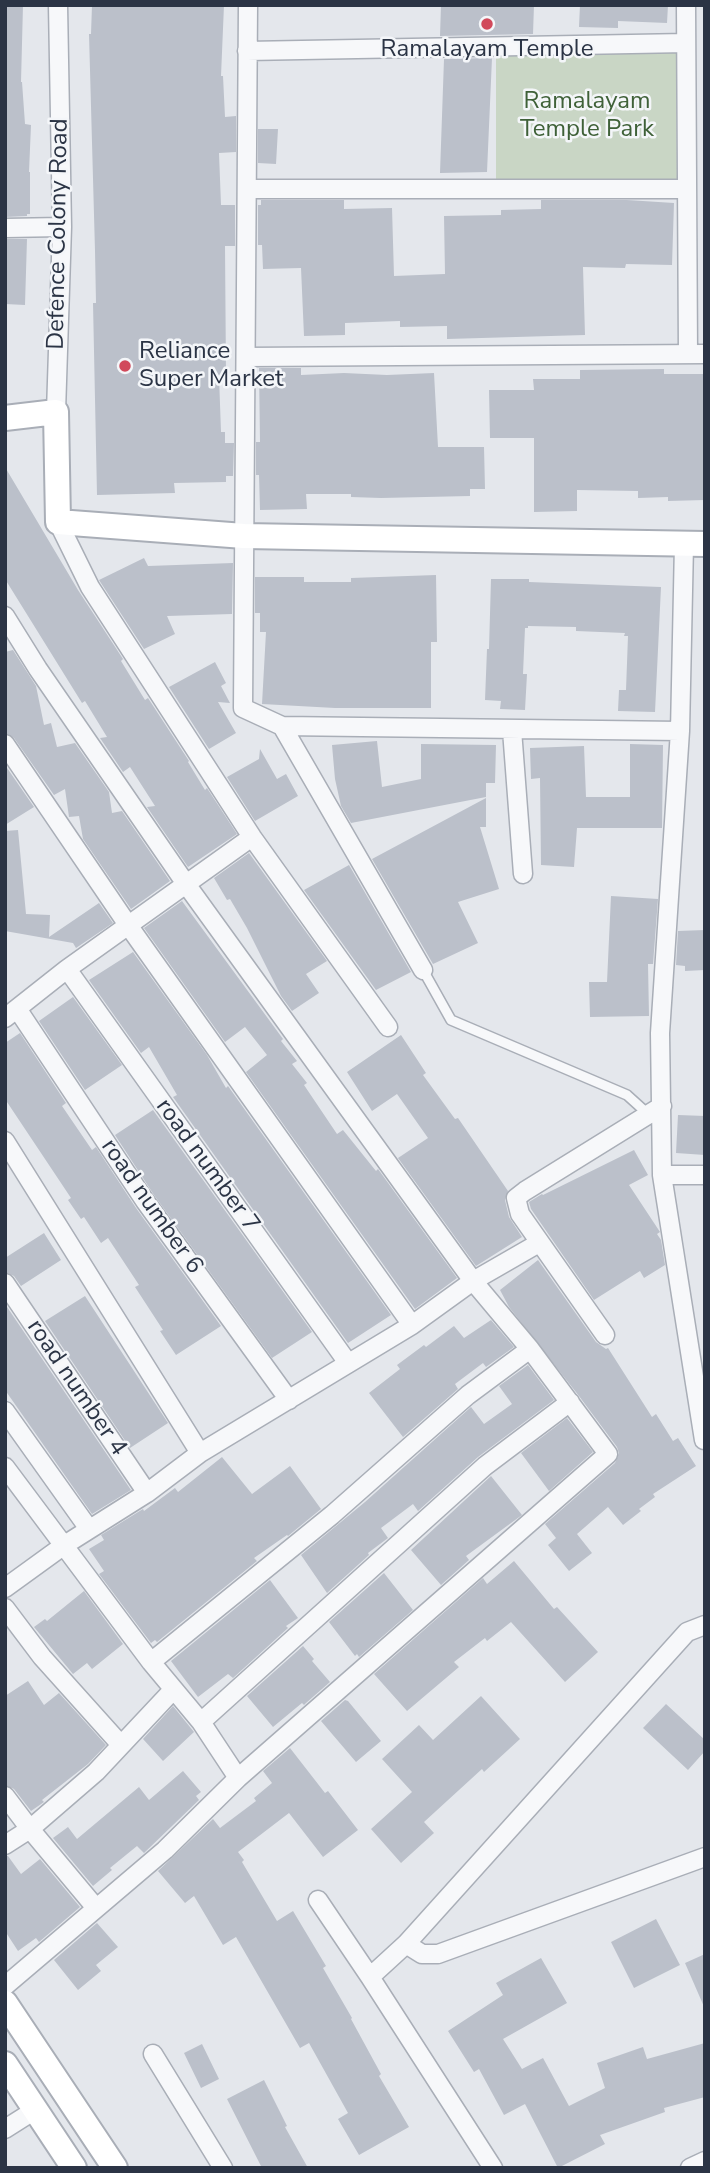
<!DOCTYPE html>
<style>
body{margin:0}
#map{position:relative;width:710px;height:2173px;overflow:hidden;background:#e4e7ec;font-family:"Nunito Sans",sans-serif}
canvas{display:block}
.frame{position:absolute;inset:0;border:7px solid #2b3445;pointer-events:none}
</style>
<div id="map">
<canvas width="710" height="2173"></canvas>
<div class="frame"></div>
</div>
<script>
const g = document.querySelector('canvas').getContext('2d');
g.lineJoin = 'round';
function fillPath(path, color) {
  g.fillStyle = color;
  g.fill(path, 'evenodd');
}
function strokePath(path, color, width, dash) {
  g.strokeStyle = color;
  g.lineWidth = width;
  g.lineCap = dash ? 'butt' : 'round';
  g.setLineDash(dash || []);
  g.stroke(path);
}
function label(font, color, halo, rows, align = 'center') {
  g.font = font + ' "Nunito Sans",sans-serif';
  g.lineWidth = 5;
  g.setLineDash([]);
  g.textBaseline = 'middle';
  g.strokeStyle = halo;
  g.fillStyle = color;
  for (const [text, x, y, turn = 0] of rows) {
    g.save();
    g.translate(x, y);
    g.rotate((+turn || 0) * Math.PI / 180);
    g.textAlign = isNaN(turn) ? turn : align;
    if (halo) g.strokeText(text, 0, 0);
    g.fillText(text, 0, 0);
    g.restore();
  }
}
fillPath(new Path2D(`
 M676,51l1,129 -181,1v-128z`), '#c9d6c5');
fillPath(new Path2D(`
 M5,5h18l-2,77h1l3,42 6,1 -2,47h1v42h-3v2l-22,1z
 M92,5h132l-3,71h2l2,41 11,-1v36l-17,1 2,52h14v41h-10l1,130h-7l2,56h4v11h9l-1,33h-7v6l-52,1 1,10 -78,2 -4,-192h3l-1,-52 -6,-217h2z
 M441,5h93l-1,29 -93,2z
 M580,5h88l-1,18 -49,-2v7l-39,-1z
 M492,58l-5,114 -47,1 4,-114z
 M258,129h20l-2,35 -18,-1z
 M261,200h83v9l48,-1 2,68 51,-2 -1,-58 57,-1v-5l40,-1v-9h86l47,3 -2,62 -46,-1 -1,4 -42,-1 2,68 -138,4v-13l-47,1v-6l-55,2v12l-41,1 -3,-68 -38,1 -1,-24h-4v-40h3z
 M5,239h22l-2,66 -20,-1z
 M259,368h42v7l43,-2 43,2 47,-2 4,74h46l1,42h-15v7l-89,2 -30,-1v-3h-45l1,15 -47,1 -1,-35h-3v-33h4z
 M664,369v5h41v126l-37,1v-4l-30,1v-7l-61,-1v21l-43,1v-74h-44l-1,-48h45l-1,-11h47v-9z
 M5,467l73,123 45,69 -2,2 24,39 3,-2 41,63 -1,1 17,28 2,-2 30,46 -49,33 -41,-60 8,-1 -25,-39 -7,5 -23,-34 7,-1 -22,-36 -3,2 -77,-124z
 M144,558l4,8 85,-3 -1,51 -65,2 8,18 -31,15 -45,-69z
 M436,575l1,67h-6v66h-96l-73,-4 4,-72h-6v-19h-5v-36h49v5h47v-4z
 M491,579h38v3l132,5 -6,125 -37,-1 1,-21h7l2,-54h-4l1,-3 -49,-2v-4l-48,-1v2h-3l-2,46h4l-2,36 -25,-1 1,-8 -16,-1 2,-51h2z
 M13,650l23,36 8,39 7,-2 6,24 18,-4 34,49 3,21 10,-2 48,70 -39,28 -48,-70 -4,-23 -10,1 -4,-28 -11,6 -40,-57 -9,-5v-81z
 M215,662l11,21 -5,3 9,17 -12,-1 18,31 -27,16 -40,-62z
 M377,741l5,46 39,-8v-35l75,1 -1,38h-9v14l-135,26 -10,-17 -6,-27 -3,-34z
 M630,744l33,1 -1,83h-85l-3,39 -33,-2 -1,-87 -9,1 -1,-31 54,-2 2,51h44z
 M260,749l17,30 9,-5 12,22 -43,25 -28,-44 32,-18z
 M5,765l29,42 -29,18z
 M486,798v29h-6l19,62 -41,13 20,41 -45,21 -61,-105z
 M18,830l8,84 24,1 -1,22 50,-34 14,20 -37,25 -3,-5 -68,-12v-100z
 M249,853l78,108 -21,13 13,19 -27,18 -11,-15 -34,-68 -17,-29 -3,1 -13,-22z
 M349,865l62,107 -35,18 -72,-100z
 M611,896l47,3 -5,65h-5l1,52 -59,1 -1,-35h18z
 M182,901l101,138 -2,2 16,20 -5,3 15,19 -3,2 33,49 6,-4 33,41 2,-2 79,109 -42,31 -169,-237 21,-17 -22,-28 -20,15 -81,-114z
 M705,930v40l-20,1v-5l-9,-1 2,-34z
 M133,952l74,103 19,33 2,-2 163,229 -43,28 -175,-246 4,-2 -28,-48 -8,6 -52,-73z
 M73,997l49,68 -37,25 -46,-69z
 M20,1033l46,70 -4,3 30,44 4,-3 40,61 85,118 -45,29 -16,-24 3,-1 -28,-43 4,-2 -31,-47 -7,5 -17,-26 -3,2 -13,-19 3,-2 -66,-99v-56z
 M401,1035l25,38 -3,2 32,44 3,-1 50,73 -3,9 4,17 13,20 -46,29 -78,-108 30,-20 -31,-44 -25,17 -25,-39z
 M153,1110l159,222 -40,26 -118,-163 -39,-60z
 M678,1115l27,1v39l-29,-2z
 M634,1150l14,25 -19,10 31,47 -3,2 4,6 4,25 -21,13 -4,-7 -46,29 -63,-91 -2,-7 13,-8 1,1z
 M44,1233l17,27 -40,26 -7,-10 -9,-4v-14z
 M538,1260l58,82 10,7 2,-1 44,69 4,-3 17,27 5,-3 18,28 -43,28 2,3 -16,12 2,2 -18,14 -15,-18 -31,27 15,19 -23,18 -21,-26 8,-7 -11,-14 70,-61 4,-10 -2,-6 -38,-51 -70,-89 -9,-17z
 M85,1296l83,127 -38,25 -85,-127z
 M5,1304l126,186 -39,24 -87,-124z
 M491,1320l23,27 -28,20 -3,-4 -28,21 3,5 -55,48 -34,-44 31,-24 -3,-4 27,-20 2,2 28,-21 10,12z
 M528,1365l26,35 -76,57 -60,54 -5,-7 -32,24 7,10 -20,15 1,2 -42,38 -26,-38 64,-53 106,-95 13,17 28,-20 -13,-18z
 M567,1418l26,34 -44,39 -28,-38z
 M222,1457l30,37 38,-28 31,43 -33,27 -1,-1 -33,23 3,3 -100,81 -2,-2 -4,3 -52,-69 5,-3 -15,-22 15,-9 -3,-5 42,-26 1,2 31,-23 3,4z
 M491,1476l31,39 -56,41 3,4 -28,25 -30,-35z
 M514,1561l40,48 3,-2 41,45 -33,30 -54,-60 -24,19 -2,-3 -31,24 5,5 -52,44 -33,-37 109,-96 4,6z
 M384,1573l29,37 -54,47 -2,-3 -2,2 -26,-34z
 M270,1580l28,38 -12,8 2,2 -55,50 -5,-4 -30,23 -27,-36z
 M84,1591l39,53 -31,25 -5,-6 -14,11 -39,-47 11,-8 2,2z
 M303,1646l11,13 -2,2 18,21 -24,21 -2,2 -2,-2 -29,24 -26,-31z
 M28,1681l16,24 15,-12 47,52 -18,19 -46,36 2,2 -13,9 -17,-22 -9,-4v-89z
 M481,1696l39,43 -36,33 -2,-3 -58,53 10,11 -33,30 -30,-34 41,-37 -30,-33 37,-34 14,15z
 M345,1700l3,1 33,40 -25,21 -35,-41z
 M666,1704l39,36v11l-17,19 -45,-42z
 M173,1706l21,26 -31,29 -20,-22z
 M290,1748l35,45 3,-2 30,39 -35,27 -34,-44 -51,39 6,8 -2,2 35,59 16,-10 33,55 -3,2 29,50 -1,1 30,55 -2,2 30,51 -50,28 -21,-36 10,-6 -39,-70 -9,5 -64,-111 -13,8 -29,-49 -9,7 -27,-32 55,-52 7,9 36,-27 -2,-3 18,-15 -9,-12z
 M183,1771l18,21 -5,4 3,4 -55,53 -7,-7 -27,22 2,2 -19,16 -40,-48 15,-11 9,12 62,-52 10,13z
 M5,1856h3l13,18 19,-15 40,48 -41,35 -3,-4 -18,13 -13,-20z
 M656,1919l24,46 -46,23 -23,-46z
 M97,1923l21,24 -22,18 5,6 -23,19 -24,-30z
 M705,1954v55l-20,-46z
 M541,1958l26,45 -64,36 19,30 21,-11 26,48 36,-18 -8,-25 46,-16 4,12 58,-16v54l-41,11 1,4 -65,23 5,9 -47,24 -33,-64 -21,11 -25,-46 -5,3 -26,-41 55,-36 -7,-12z
 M202,2044l17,35 -18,9 -17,-35z
 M264,2080l23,46 -2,1 23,41h-46l-35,-69z`), '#bbc0ca');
const lane = new Path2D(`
 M423,970l28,50 176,75 21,19`);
const street = new Path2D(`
 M248,5l-5,703 39,18 398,5
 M686,5l2,349
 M247,51l439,-8
 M248,189h439
 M5,228l57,-1
 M246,357l459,-3
 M56,412l6,-185 -4,-222
 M58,522l32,65 162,250 136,190
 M684,544l-4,187 -20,302 2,142 42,265
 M5,616l33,53 148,215 287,397 57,68 78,105 -370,324 -73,72 -160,136
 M282,726l141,244
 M512,730l11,144
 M5,744l123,181 284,400
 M67,969l281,394
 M18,1010l127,191 144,199
 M5,1018l62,-49 185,-132
 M5,1141l195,312
 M662,1175h43
 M5,1283l142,210
 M605,1335l-85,-121 -4,-16 9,-7 137,-85
 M5,1411l84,118
 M5,1467l146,195 50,60 37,56
 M5,1588l58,-42 84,-53 53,-40 212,-128 61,-44 66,-38
 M5,1608l37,49 79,88
 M151,1662l181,-147 136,-120 62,-46
 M201,1722l284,-256 85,-64
 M5,1796l25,33 66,79
 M5,1845l25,-16 66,-57 77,-82
 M318,1900l52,77 123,191
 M406,1944l16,10h16l267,-97
 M370,1977l36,-33 281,-312 18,-7
 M153,2054l70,114
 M5,2129l30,-19
 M690,2168l15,-7`);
const secondary = new Path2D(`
 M5,418l51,-6 2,110 186,14 461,8
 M5,2003l110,165
 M5,2064l69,104`);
strokePath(lane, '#a9aeb7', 12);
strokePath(street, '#a9aeb7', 21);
strokePath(secondary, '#a9aeb7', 28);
strokePath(lane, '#f7f8fa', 9);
strokePath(street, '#f7f8fa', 18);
strokePath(secondary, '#fff', 24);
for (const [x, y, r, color] of [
 [487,24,7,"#d1495b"],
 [125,366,7,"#d1495b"]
]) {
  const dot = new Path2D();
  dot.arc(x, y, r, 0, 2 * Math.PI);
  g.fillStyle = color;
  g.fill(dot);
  strokePath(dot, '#f4f6f9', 2.5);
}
label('24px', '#2b3445', '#f4f6f9', [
 ["Ramalayam Temple",487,50],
 ["Reliance",139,352,"left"],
 ["Super Market",139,380,"left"]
]);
label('24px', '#3f6138', '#f4f6f9', [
 ["Ramalayam",587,102],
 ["Temple Park",587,130]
]);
label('24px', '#2b3445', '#f4f6f9', [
 ["Defence Colony Road",59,234,-89],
 ["road number 7",207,1166,54],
 ["road number 6",151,1207,55],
 ["road number 4",76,1388,56]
]);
</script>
